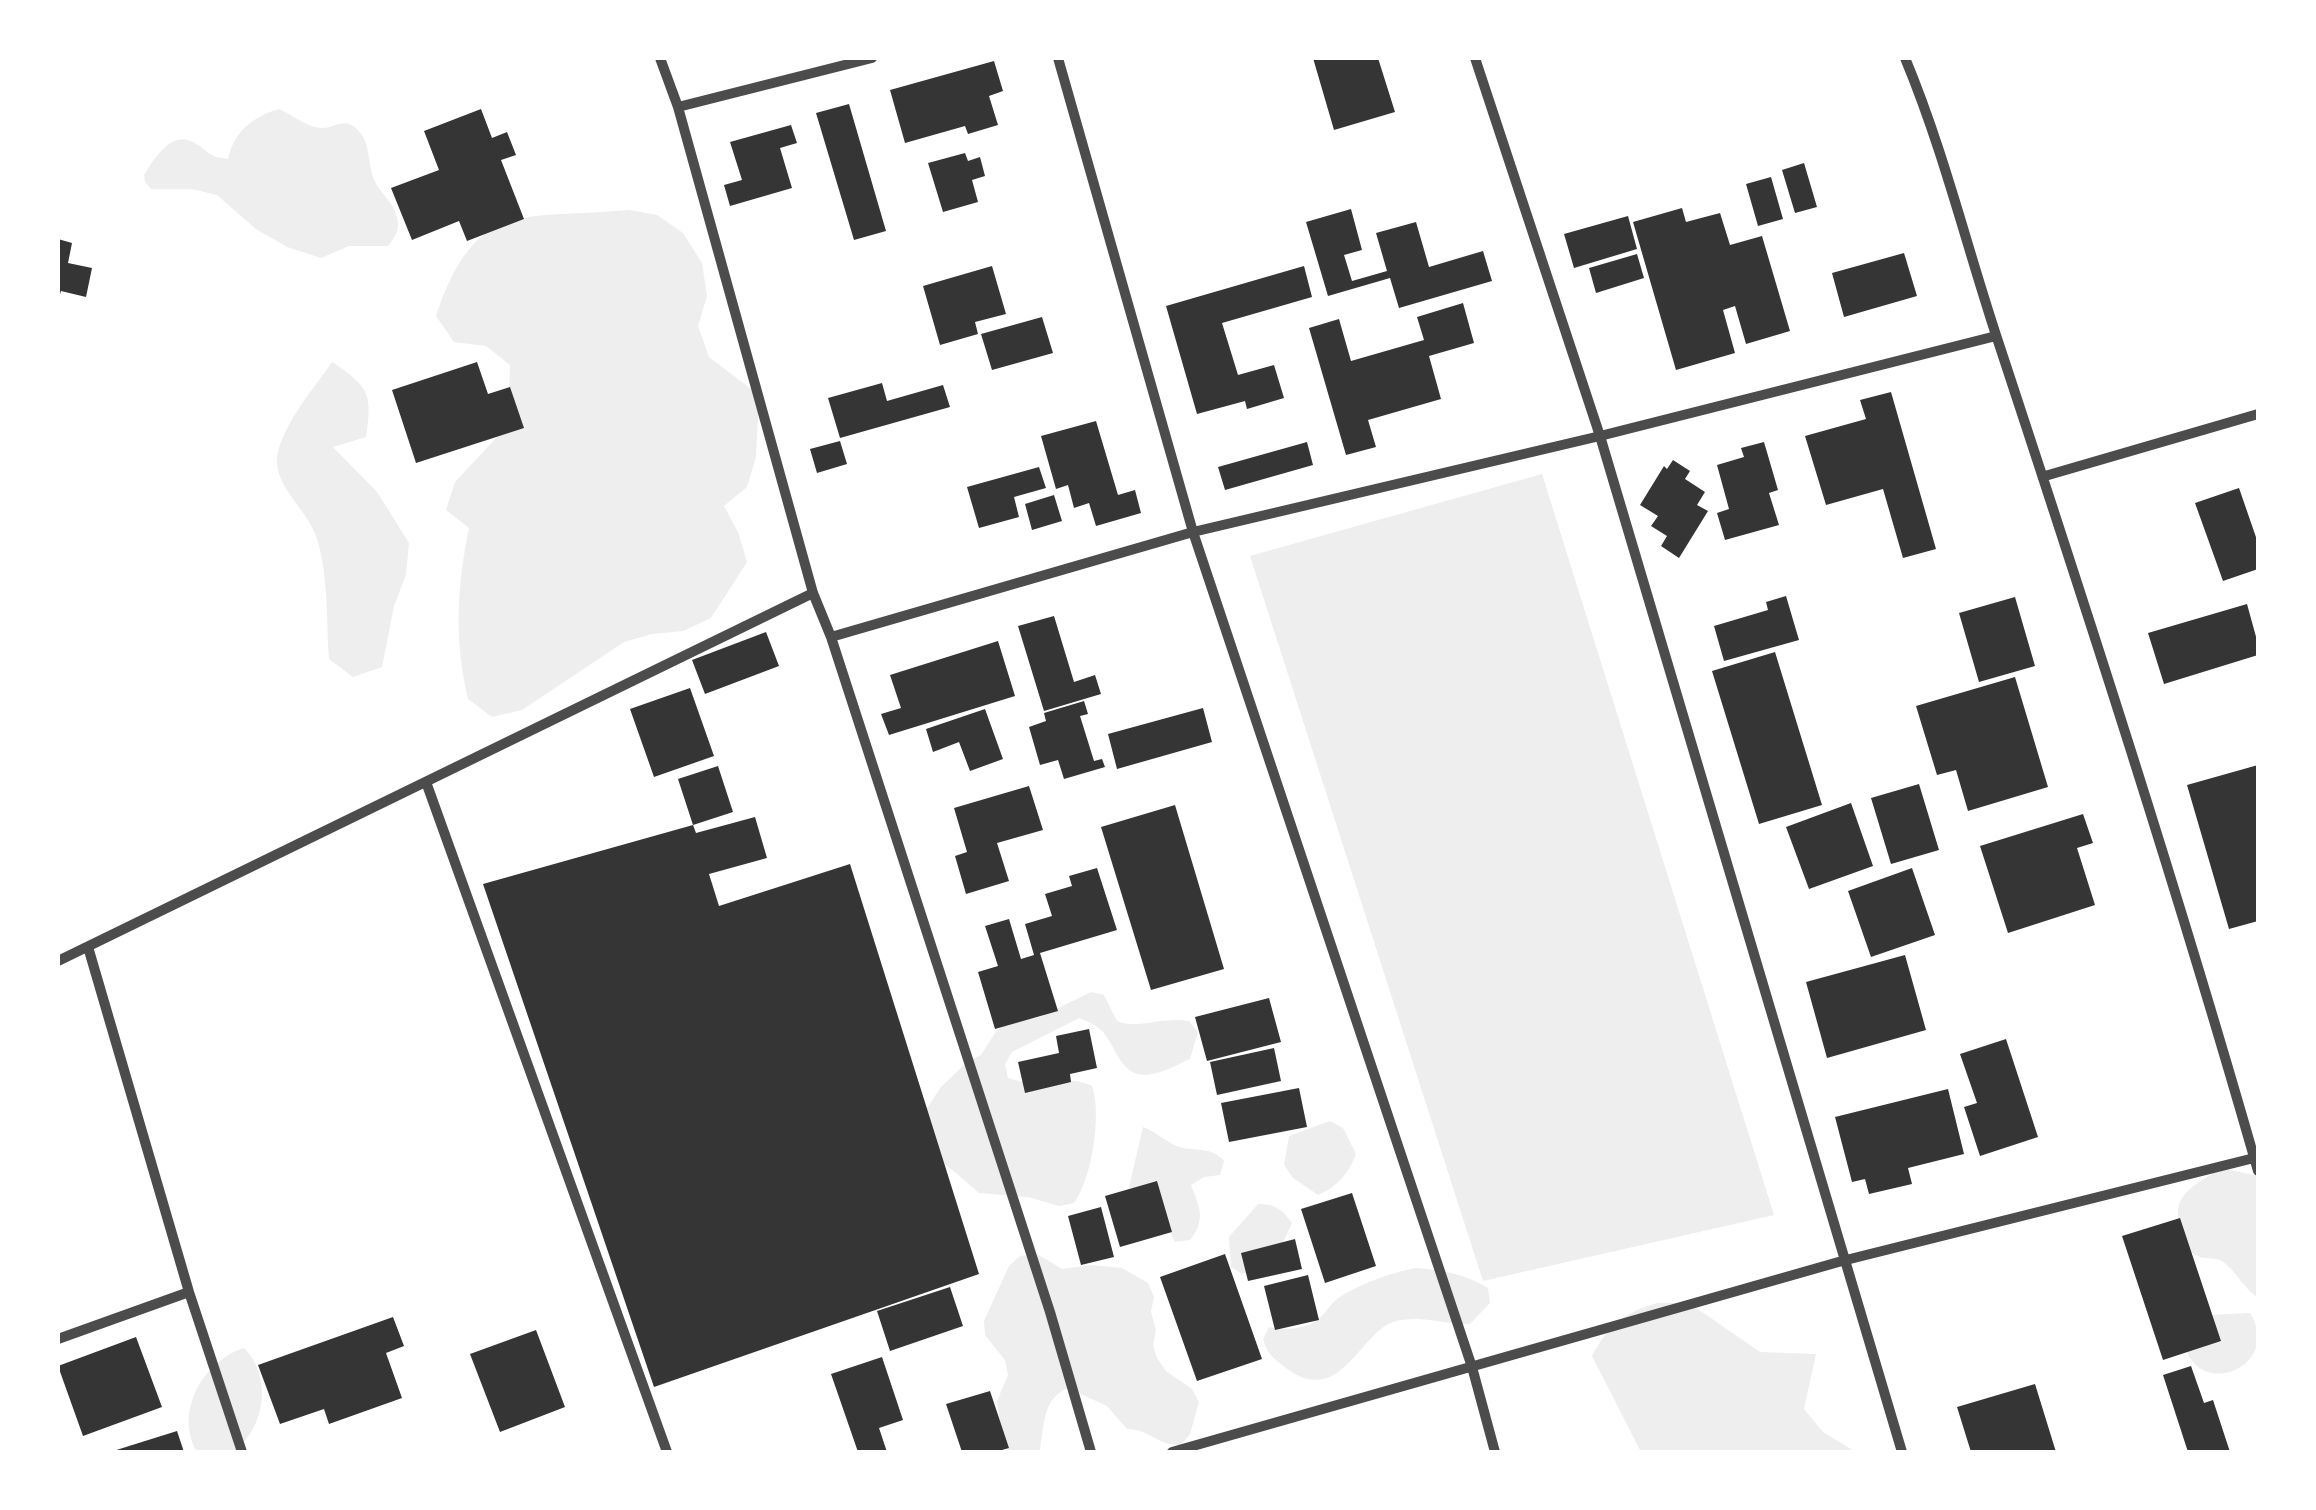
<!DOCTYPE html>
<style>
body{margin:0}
#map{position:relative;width:2316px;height:1510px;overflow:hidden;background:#fff;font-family:"Nunito Sans",sans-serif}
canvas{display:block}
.frame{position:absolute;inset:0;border:60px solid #fff;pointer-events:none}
</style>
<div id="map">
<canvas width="2316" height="1510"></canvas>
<div class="frame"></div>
</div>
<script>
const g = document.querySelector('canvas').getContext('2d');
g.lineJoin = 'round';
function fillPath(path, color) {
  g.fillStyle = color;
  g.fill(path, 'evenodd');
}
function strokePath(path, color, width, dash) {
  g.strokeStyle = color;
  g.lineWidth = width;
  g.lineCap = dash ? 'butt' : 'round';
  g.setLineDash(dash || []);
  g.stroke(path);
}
fillPath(new Path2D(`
 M279,109c14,6 28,19 44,19 11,0 18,-9 30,-2 18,12 14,34 20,51 5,15 20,24 24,40 3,13 -1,19 -9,29h-39l-28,12 -34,-11 -31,-18 -39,-34 -25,-6h-41l-6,-7 -1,-7c10,-16 27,-45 49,-33 17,9 14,15 35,17 6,-27 24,-42 51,-50z
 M629,210l28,5 26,18 19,30 5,33 -9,30 11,31 50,38 -3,62 -9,30 -23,19 14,26 9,30 -36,56 -28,13 -31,3 -28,8 -102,68 -30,7 -24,-18c-14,-60 -11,-112 1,-171l-23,-18 9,-28 45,-48 9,-37 1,-32 -24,-19 -32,-4 -18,-26c40,-119 87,-96 193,-106z
 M332,362c36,24 41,31 34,75l-33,10 44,45 32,51 -3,32 -12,31 -12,61 -29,10 -24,-18c-3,-40 0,-84 -13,-123 -9,-26 -38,-47 -39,-73 -1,-31 38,-76 55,-101z
 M1542,474l232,741 -291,66 -233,-725z
 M1091,992l13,3 13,26c21,9 45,-5 72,0l9,11 -8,27c-12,5 -25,13 -38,15 -28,6 -34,-21 -46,-38 -6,-10 -17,-14 -27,-18l-67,34 -7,12 3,14c29,11 57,-5 84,8 10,28 0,92 -18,117l-15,3 -31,-9 -49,-4 -45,-39 -9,-43 16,-24 27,-26 13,-6 16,-25 12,-8 29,-4z
 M1330,1121l13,7 13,26c-7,19 -19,33 -38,41l-25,-17 -9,-13 5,-29z
 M1143,1127c14,5 26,18 40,21 16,3 26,-1 41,12l-4,15 -16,2 -13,8c9,23 15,35 -1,55l-15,2 -6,-13 -40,-42z
 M2221,1168l37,8v122c-14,-10 -20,-23 -31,-33 -10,-10 -19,-4 -29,-9 -12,-4 -14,-13 -17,-24 -12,-38 12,-45 40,-64z
 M1258,1204c17,0 24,5 34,19 -10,24 -24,46 -50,51l-11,-7 -2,-30z
 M1037,1254l25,15 30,-4 30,3 26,15 6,14 -3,15 5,18 -3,15 4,13 9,13 26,18 7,13 -9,32 -9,11c-24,1 -31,-16 -54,-16l-20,-23 -39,-18c-25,10 -24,37 -28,61l-4,3h-25l-8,-7 -6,-44 11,-26 -3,-15 -20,-25 -1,-14 25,-55 11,-10z
 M1416,1268c27,2 48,6 72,20l2,15 -20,21c-26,1 -50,-10 -77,-2 -33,11 -54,87 -107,46 -12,-9 -19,-14 -23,-29l6,-12c16,4 39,2 52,-10 8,-8 11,-16 22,-22 22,-13 48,-22 73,-27z
 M1657,1303h32l71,49 56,2 -12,55 19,23 33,20h-215l-49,-96c16,-30 31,-43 65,-53z
 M2250,1313c32,51 -45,86 -64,37l23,-35z
 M244,1348c29,29 21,81 -11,104h-36c-23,-40 6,-91 47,-104z`), '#eee');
fillPath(new Path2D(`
 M1313,58h65l17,54 -61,18z
 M994,61l9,30 -14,5 9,29 -30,9 -3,-8 -60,17 -15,-53z
 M849,104l37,127 -32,9 -38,-127z
 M481,109l11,29 15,-6 9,23 -15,5 23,59 -57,22 -8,-20 -47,19 -21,-52 48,-18 -15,-39z
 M791,125l6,18 -17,5 12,40 -62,18 -6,-21 18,-5 -12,-38z
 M965,153l3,8 12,-4 5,19 -13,4 6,22 -35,10 -15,-49z
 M1804,163l13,44 -22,6 -13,-43z
 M1771,177l12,42 -25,7 -12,-42z
 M1682,208l4,14 34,-9 10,32 32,-9 28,95 -44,13 -11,-38 -12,4 12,43 -59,17 -43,-148z
 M1351,209l11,41 -18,5 8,26 35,-10 -11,-38 40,-11 13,45 54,-16 9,30 -93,27 -9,-30 -62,18 -22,-74z
 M1628,216l9,33 -63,19 -10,-34z
 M58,239l14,4 -4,20 24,5 -6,29 -25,-6 -3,10z
 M1904,253l13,43 -73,21 -12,-44z
 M1637,254l7,24 -48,15 -7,-25z
 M992,266l14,48 -31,8 3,12 -38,11 -17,-59z
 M1304,266l8,31 -90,26 16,52 36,-10 10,33 -37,11 -2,-8 -48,13 -31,-108z
 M1463,303l11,40 -45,13 12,43 -73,21 8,27 -30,8 -37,-127 30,-9 12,42 73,-21 -7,-23z
 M1042,317l11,36 -61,17 -11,-36z
 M477,362l11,32 22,-7 14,41 -108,35 -24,-73z
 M882,383l5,18 56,-16 7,22 -110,31 -12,-40z
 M1891,392l45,157 -33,9 -20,-69 -57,16 -21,-69 61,-17 -6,-19z
 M1096,421l22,74 17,-5 6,23 -45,13 -7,-23 -15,5 -6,-23 -12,4 -15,-53z
 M840,441l7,23 -30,9 -7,-24z
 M1307,442l6,23 -88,25 -7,-23z
 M1764,442l14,48 -9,3 10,32 -54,15 -8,-27 12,-4 -12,-44 27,-8 -3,-9z
 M1673,460l17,11 -5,8 20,13 -8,13 11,6 -29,47 -18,-12 6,-10 -16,-10 7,-10 -18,-11 24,-39 3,3z
 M1039,467l7,21 -32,9 5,20 -40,11 -12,-41z
 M2239,488l19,55v26l-35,12 -28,-78z
 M1054,495l8,26 -30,9 -7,-26z
 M1786,596l13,44 -75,21 -10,-35 54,-16 -2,-8z
 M2015,597l20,69 -56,16 -20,-69z
 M2247,604l11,40v11l-94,29 -16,-51z
 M1054,616l20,66 21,-7 6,19 -57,17 -26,-85z
 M766,632l13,34 -74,28 -13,-34z
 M998,641l17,55 -126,39 -8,-21 20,-6 -11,-33z
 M1775,652l47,153 -63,19 -47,-153z
 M2015,677l33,110 -80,24 -12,-41 -19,5 -21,-69z
 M690,688l24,68 -60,21 -24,-68z
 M1084,701l4,13 -8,2 14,45 8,-2 3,8 -41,12 -6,-19 -18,5 -11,-38 17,-6 -2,-8z
 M1203,708l9,34 -95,27 -9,-35z
 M985,709l18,50 -33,12 -11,-29 -26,10 -7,-23z
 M2258,765v156l-29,8 -42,-144z
 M718,766l15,46 -40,13 -15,-46z
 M1919,784l20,66 -48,14 -20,-66z
 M1029,786l14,44 -46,13 12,38 -43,13 -11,-38 12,-4 -13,-44z
 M1851,803l22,63 -64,23 -23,-62z
 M1175,805l49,164 -73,21 -50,-163z
 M2083,814l10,29 -16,5 18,57 -87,28 -28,-87z
 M755,817l12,41 -58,16 10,32 131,-42 129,410 -325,113 -171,-503 210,-59 3,8z
 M1097,868l20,62 -77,23 18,58 -63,18 -17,-57 20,-6 -13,-40 24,-7 12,40 13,-4 -9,-31 27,-8 -7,-22 27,-8 -3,-10z
 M1912,868l23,67 -64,22 -23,-66z
 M1905,955l21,75 -99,28 -21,-76z
 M1269,998l12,44 -74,19 -12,-44z
 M1089,1029l8,39 -27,6 1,8 -46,11 -7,-31 41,-9 -3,-17z
 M2006,1039l32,98 -58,19 -16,-49 13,-4 -17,-49z
 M1274,1048l7,33 -64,14 -7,-33z
 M1299,1088l8,39 -78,15 -8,-39z
 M1948,1089l16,65 -56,14 4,16 -43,10 -4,-15 -13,3 -17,-65z
 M1157,1181l15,51 -52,15 -15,-51z
 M1352,1193l24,73 -51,17 -24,-74z
 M1101,1207l13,50 -33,8 -13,-49z
 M2180,1218l41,123 -58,19 -41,-124z
 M1295,1239l7,30 -54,12 -7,-28z
 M1225,1254l37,105 -65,22 -37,-104z
 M1308,1275l11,45 -44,10 -11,-44z
 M950,1287l13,39 -73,25 -13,-40z
 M393,1317l11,29 -18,7 16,45 -73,26 -5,-15 -44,15 -22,-59z
 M536,1330l29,77 -65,25 -30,-78z
 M136,1337l26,70 -79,29 -25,-70z
 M882,1357l21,63 -24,8 8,24h-29l-27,-78z
 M2191,1366l13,37 9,-3 17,52h-42l-25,-77z
 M2035,1384l21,68h-85l-14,-45z
 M990,1391l19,57 -14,4h-33l-16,-48z
 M177,1431l7,21h-74z`), '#353535');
strokePath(new Path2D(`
 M660,58l18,49 135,486 18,44 219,675 41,140
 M1058,58l135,474 279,835 23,85
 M1475,58l125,378 302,1016
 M1905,58c38,91 61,186 92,280 91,276 181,553 261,833
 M678,107l194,-49
 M2045,476l213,-62
 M831,637l362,-105 407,-96 396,-100
 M426,782l241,670
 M88,947l101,345 53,160
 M58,961l755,-368
 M58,1339l131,-47
 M1172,1452l670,-191 416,-104`), '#4c4c4c', 10);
</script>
